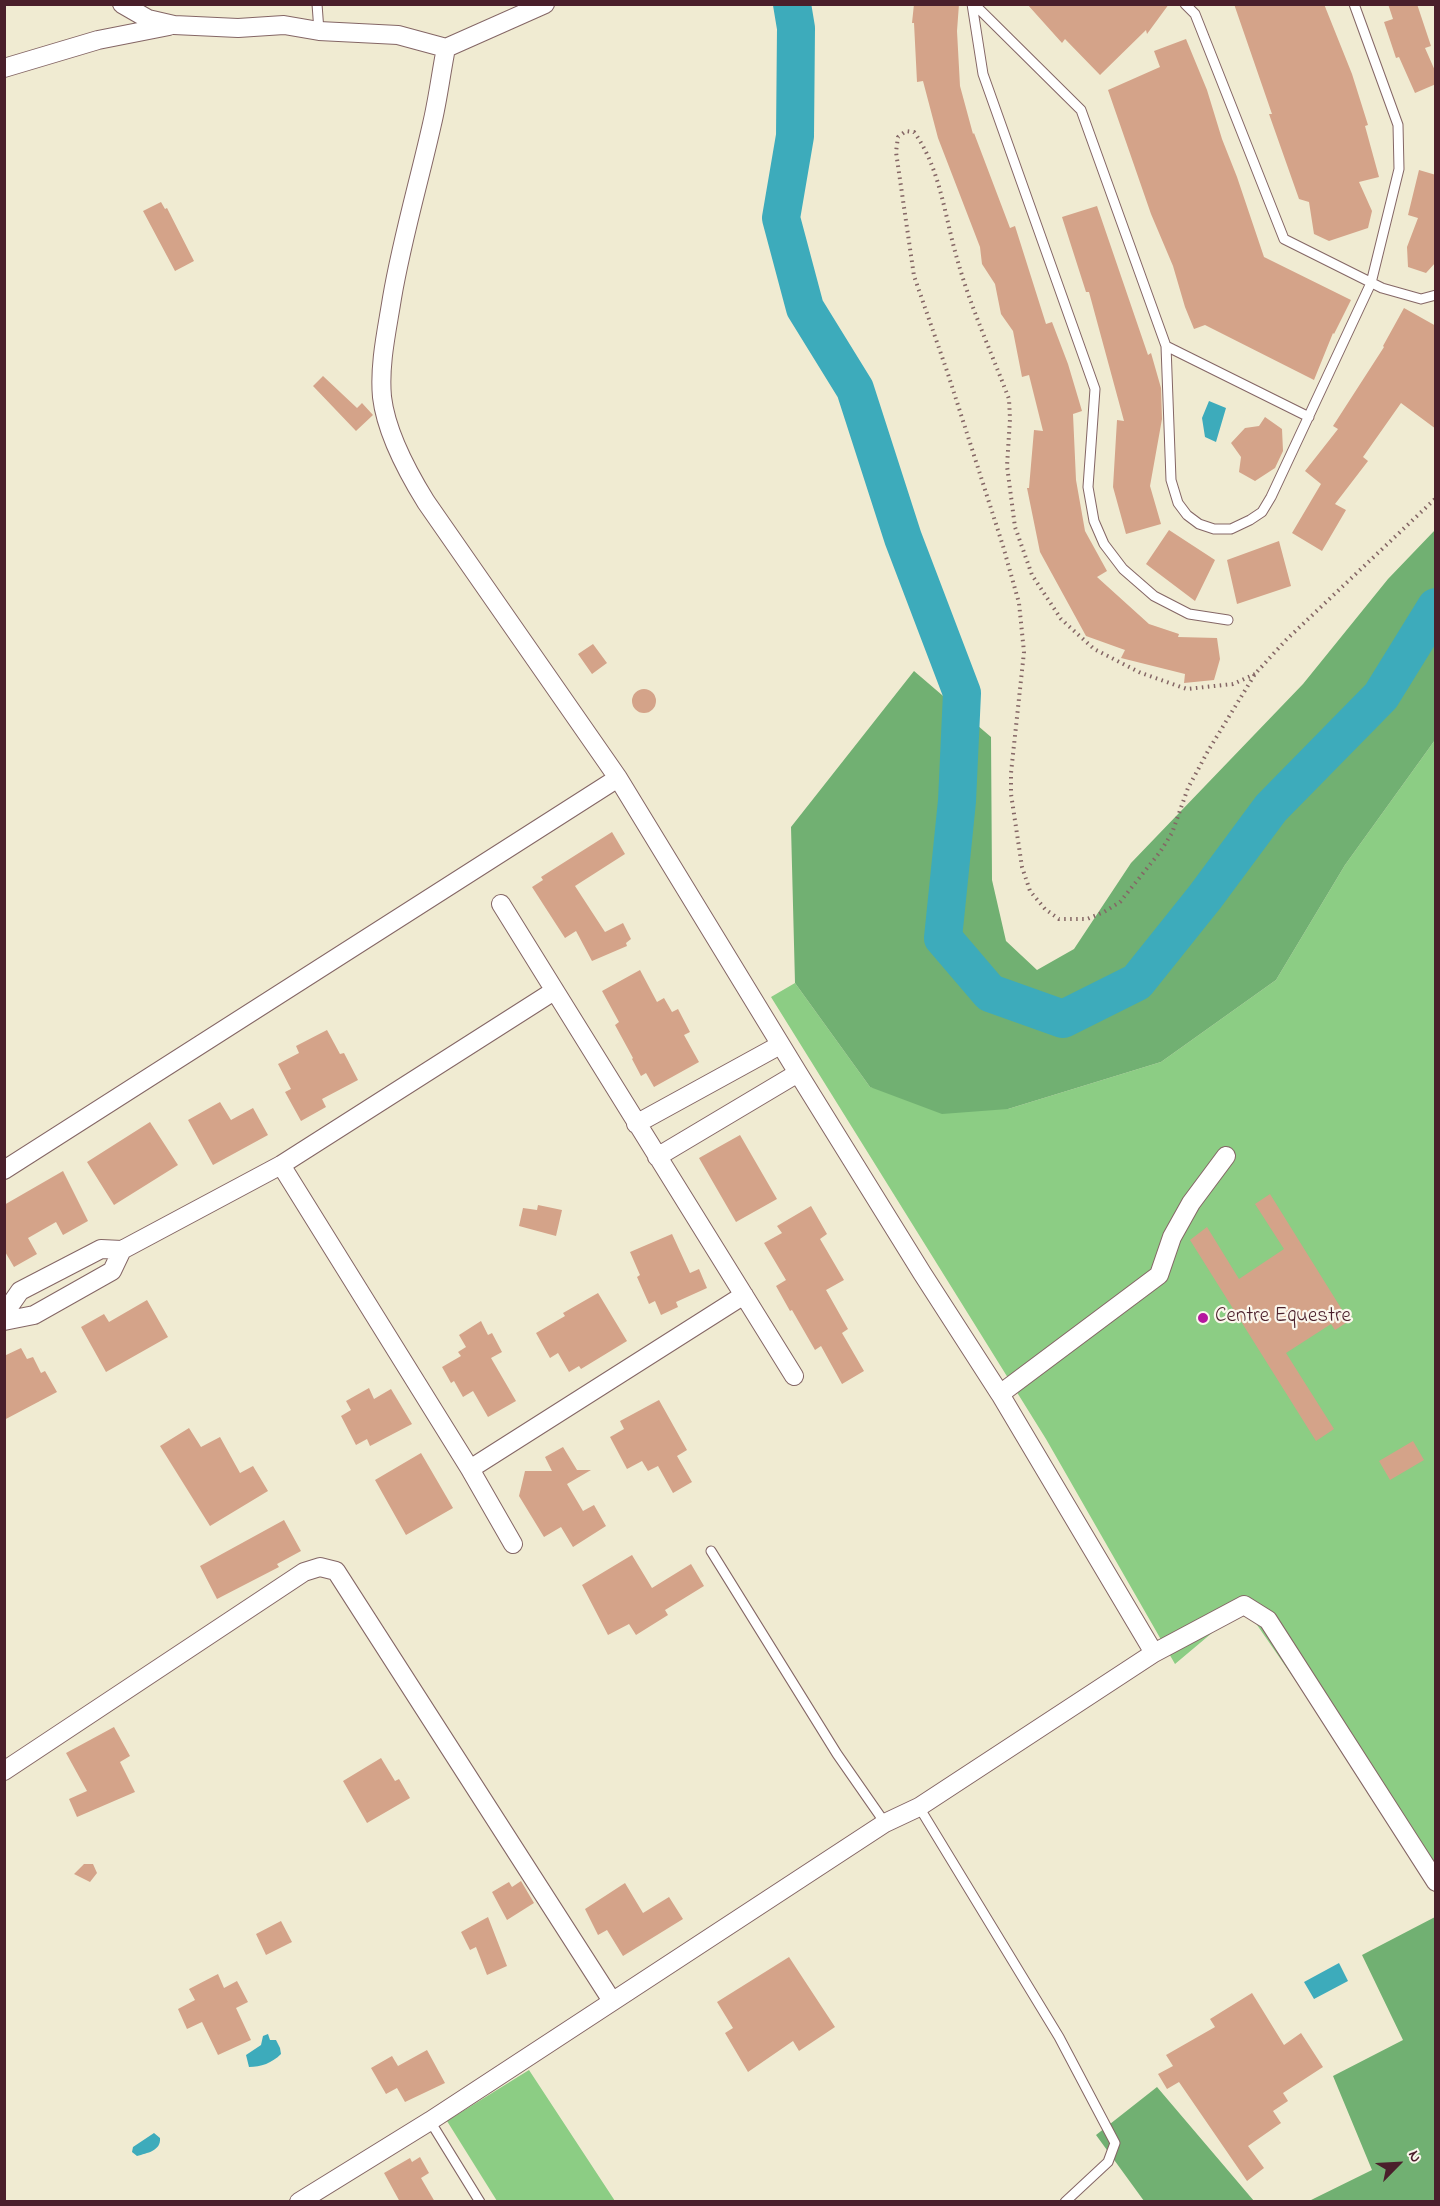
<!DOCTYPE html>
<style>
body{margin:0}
#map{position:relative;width:1440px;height:2206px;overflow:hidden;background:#f0ebd2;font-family:"Indie Flower",sans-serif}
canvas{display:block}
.frame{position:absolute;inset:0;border:6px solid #4a1f2b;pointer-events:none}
.north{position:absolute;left:1368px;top:2134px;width:60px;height:60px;-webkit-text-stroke:4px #fbf7ec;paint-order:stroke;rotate:66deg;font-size:16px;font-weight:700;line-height:24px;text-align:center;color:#4a1f2b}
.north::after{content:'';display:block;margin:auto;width:21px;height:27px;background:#4a1f2b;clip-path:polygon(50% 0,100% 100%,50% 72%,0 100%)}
</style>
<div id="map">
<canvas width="1440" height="2206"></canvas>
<div class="frame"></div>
<div class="north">N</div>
</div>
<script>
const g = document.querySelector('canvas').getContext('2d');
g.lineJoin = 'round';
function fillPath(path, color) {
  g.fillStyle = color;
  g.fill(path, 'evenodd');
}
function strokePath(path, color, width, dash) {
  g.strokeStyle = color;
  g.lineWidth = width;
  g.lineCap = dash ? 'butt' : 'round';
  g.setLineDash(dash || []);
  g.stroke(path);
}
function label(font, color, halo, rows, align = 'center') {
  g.font = font + ' "Indie Flower",sans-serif';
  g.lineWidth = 4.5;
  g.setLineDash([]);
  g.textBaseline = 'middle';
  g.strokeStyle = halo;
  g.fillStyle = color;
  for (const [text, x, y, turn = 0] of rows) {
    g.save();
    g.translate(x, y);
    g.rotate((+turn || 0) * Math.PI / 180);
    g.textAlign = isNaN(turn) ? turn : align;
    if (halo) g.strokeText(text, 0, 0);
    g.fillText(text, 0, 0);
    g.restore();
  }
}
fillPath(new Path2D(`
 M1435,740v1143l-191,-277 -69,58 -129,-225 -275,-442 24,-14 75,104 138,22 153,-47 115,-82 69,-115z
 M529,2070l86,131h-118l-50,-80z`), '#8ccd84');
fillPath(new Path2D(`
 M1435,530v210l-90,125 -69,115 -115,82 -153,47 -66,5 -72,-27 -75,-104 -4,-156 123,-156 77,66 1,143 14,61 31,29 37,-21 57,-86 172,-179 85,-105z
 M1435,1917v284h-126l63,-31 -39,-94 70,-36 -41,-85z
 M1157,2087l97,114h-110l-48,-66z`), '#71b072');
fillPath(new Path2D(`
 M1209,401l17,7 -10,34 -11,-5 -3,-19z
 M1339,1963l9,18 -34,18 -10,-17z
 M268,2034l2,6h6l4,8 1,6c-9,9 -20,13 -32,13l-3,-12 15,-10 2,-9z
 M154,2133l6,5c1,13 -13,15 -23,18l-5,-4 1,-5z`), '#3dabbb');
strokePath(new Path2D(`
 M792,4l4,24 -1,108 -14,82 24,90 50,81 48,149 59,155 -5,108 -14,137 47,55 73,26 74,-37 68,-85 66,-89 110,-112 55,-89`), '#3dabbb', 38);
fillPath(new Path2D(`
 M914,4h45l-2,27 3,55 13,48 1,-1 36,95 5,-2 31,98 6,-2 16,42 14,47 -9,3 3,66 9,51 22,40 -10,6 52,47 30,10 -1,3 39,1 3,21 -6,21 -30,3 1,-9 -64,-16 4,-8 -39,-14 -46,-84 -13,-64h2l5,-58 9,1 -14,-56 -7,2 -9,-46 -12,-17 -6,-30 -13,-20 -2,-17 -42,-109 -15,-57 -6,1 -3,-59h-2z
 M1027,4h142l-22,30 -1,-4 -46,45 -35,-36 -3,4z
 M1234,4h90l28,70 16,51 -3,1 14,51 -20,5 13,29 -4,17 -39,13 -15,-7 -5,-32 -10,-3 -30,-85h3z
 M1388,4h29l14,42 -6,2 11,25v11l-21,9 -16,-36 -3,1 -12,-36 9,-3z
 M1186,39l21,51 15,49 15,38 27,80 87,43 -17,34 -1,-1 -19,47 -109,-55 -11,4 -9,-22 -12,-41 -22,-52 -43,-124 52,-23 -6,-16z
 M1419,170l17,5v87l-10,11 -18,-6 -1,-20 11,-29 -10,-3z
 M161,202l4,7 2,-1 27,53 -19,10 -32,-60z
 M1097,206l51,149 3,-2 10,35 1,31 -12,67 11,38 -35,10 -13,-47 4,-67 7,1 -35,-129h-3l-24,-75z
 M1404,308l32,18v103l-35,-26 -38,54 5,4 -33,43 11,6 -24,41 -30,-18 29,-49 -16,-13 33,-42 -5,-3 51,-79 -1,-1z
 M323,376l34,32 5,-5 11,12 -17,16 -43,-45z
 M1265,417l17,12 1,22 -8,17 -20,13 -16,-9 2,-15 -10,-14 14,-15 14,-2z
 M1169,530l46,30 -20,41 -49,-37z
 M1279,541l12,45 -54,18 -10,-44z
 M593,644l14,19 -15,11 -14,-20z
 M632 701a12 12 0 1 1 24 0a12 12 0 1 1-24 0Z
 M612,832l13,22 -50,32 30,46 18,-9 8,16 -5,4 1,3 -35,15 -16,-30 -11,7 -33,-51 11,-7 -2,-3z
 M640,970l17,32 7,-4 8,14 6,-3 12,23 -6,3 15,27 -45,25 -8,-14 -5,3 -9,-17 1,-1 -18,-33 4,-3 -17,-31z
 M327,1030l13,24 4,-1 14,27 -36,19 4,8 -25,14 -16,-29 6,-3 -13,-25 21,-11 -3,-7z
 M220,1102l11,18 22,-12 15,27 -55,30 -25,-45z
 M150,1122l28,43 -64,40 -27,-43z
 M740,1135l37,64 -41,23 -37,-64z
 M63,1171l25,50 -25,14 -7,-13 -28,16 9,16 -23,13 -10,-17v-45z
 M1270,1194l79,127 -14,9 -4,-6 -45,29 48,76 -18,12 -126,-201 17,-13 32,52 45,-30 -29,-45z
 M538,1205l24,5 -6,26 -37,-10 4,-18 14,2z
 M811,1206l16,28 -7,5 24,41 -18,10 22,39 -6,4 22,38 -22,13 -21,-38 -6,4 -23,-40 -2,1 -14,-25 10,-6 -22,-37 18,-10 -5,-7z
 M672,1234l18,39 9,-4 8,19 -31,14 2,5 -17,8 -6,-14 -6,3 -12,-27 3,-2 -10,-23z
 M598,1293l29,48 -46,28 -2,-3 -10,6 -11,-19 -8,5 -14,-25 29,-17 -2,-3z
 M147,1300l21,37 -62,35 -25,-45 23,-13 5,8z
 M481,1321l7,14 4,-2 10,19 -11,6 25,43 -28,16 -15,-26 -10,6 -9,-16 -3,2 -9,-16 19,-11 -3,-4 8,-5 -7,-12z
 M21,1348l6,11 6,-2 8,16 4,-2 12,21 -53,28v-64z
 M369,1388l5,11 17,-10 21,35 -42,22 -3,-7 -11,6 -15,-29 10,-6 -5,-9z
 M659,1400l28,50 -10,6 15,26 -19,11 -15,-27 -10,5 -6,-10 -15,8 -17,-32 14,-8 -4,-8z
 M189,1428l12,19 19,-10 20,36 13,-7 15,25 -58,35 -50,-80z
 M1413,1441l11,19 -34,20 -11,-19z
 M563,1447l14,23h14l-24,14 16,27 11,-6 12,21 -33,21 -12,-20 -17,10 -25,-41 6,-25h27l-7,-14z
 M421,1453l32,55 -47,27 -31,-55z
 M284,1520l17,31 -24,13 2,3 -62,32 -17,-33z
 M632,1555l20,33 39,-24 13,22 -39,24 3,5 -32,20 -7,-11 -21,11 -26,-50z
 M114,1727l16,29 -10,6 15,30 -58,25 -8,-18 18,-8 -21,-38z
 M381,1758l14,23 4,-2 11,19 -43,25 -24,-42z
 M84,1864h9l4,9 -7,9 -16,-8z
 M521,1881l13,22 -27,17 -15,-28 17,-10 3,5z
 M625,1883l18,30 26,-16 14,22 -60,37 -16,-26 -9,5 -13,-26z
 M488,1917l19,49 -20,9 -11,-28 -6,3 -9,-18z
 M281,1921l11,21 -26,13 -10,-21z
 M789,1957l46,70 -36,24 -6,-10 -45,31 -23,-39 8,-5 -16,-26z
 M218,1974l6,14 13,-7 11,21 -12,6 15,32 -33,15 -16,-33 -15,7 -9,-20 17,-9 -6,-11z
 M1252,1993l32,52 17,-12 22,34 -40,26 5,8 -15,10 8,12 -33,23 16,22 -17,13 -68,-99 -12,7 -9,-15 15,-8 -7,-11 49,-28 -5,-8z
 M427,2050l18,33 -40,19 -8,-14 -11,6 -15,-26 21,-12 6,10z
 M420,2157l9,16 -8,5 14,24h-35l-16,-29 26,-15 2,4z`), '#d4a389');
const service = new Path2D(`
 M317,4l2,27
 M972,4l11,70 112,315 -7,98 6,34 10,23 19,25 31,27 35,18 39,6
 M974,4l107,106 85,236 5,134 7,23 9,12 12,9 15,5h17l19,-9 12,-8 9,-15 100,-214 28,-114 -1,-44 -44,-121
 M1185,4l10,10 89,225 98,49 39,11 15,-4
 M1166,346l143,71
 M711,1551l126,203 48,69
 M919,1807l140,230 56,106 -7,19 -43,40
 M430,2121l50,81`);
const minor = new Path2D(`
 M122,4l26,15 26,6 64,3 46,-3 35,6 79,4 48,13
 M545,4l-99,44c-5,25 -8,51 -14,76 -13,58 -30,115 -40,174 -5,32 -13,66 -10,99 4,34 26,76 44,105l192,276 180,295 124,200 78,121 154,259
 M4,68l94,-28 71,-14
 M501,904l293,472
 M636,1124l144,-79
 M657,1157l141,-84
 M281,1165l189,304 43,75
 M4,1170l614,-392
 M4,1314l16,-23 81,-42 21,1 159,-85 273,-174
 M4,1321l30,-6 78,-44 10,-21
 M1000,1394l159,-119 13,-38 19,-34 35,-47
 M470,1469l274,-174
 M4,1771l300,-199 16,-5 16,4 276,430
 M299,2202l131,-81 455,-298 34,-16 235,-154 90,-48 24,15 168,262`);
strokePath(service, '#846665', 11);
strokePath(minor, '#846665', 20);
strokePath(new Path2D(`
 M1255,674l-22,10 -46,5 -46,-16 -47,-24 -33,-30 -29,-44 -17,-48 -8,-61 3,-47 -1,-20c-17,-45 -38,-91 -51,-137 -13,-43 -17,-93 -44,-130l-8,-1 -8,6 -2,15 18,124 34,98 55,172 16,57 5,49 -13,121v21l11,73 8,24 15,18 14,10h28l17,-7 16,-10 40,-50 12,-19 16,-45 20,-37 47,-77 31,-34 150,-142`), '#846665', 4, [1.5, 4.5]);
strokePath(service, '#fff', 9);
strokePath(minor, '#fff', 18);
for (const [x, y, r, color] of [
 [1203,1318,6,"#b5179e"]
]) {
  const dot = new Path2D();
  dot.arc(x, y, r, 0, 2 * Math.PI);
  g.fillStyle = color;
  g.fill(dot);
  strokePath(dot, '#fbf7ec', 2);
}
label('21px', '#4a1f2b', '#fbf7ec', [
 ["Centre Equestre",1215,1318]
], 'left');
</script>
